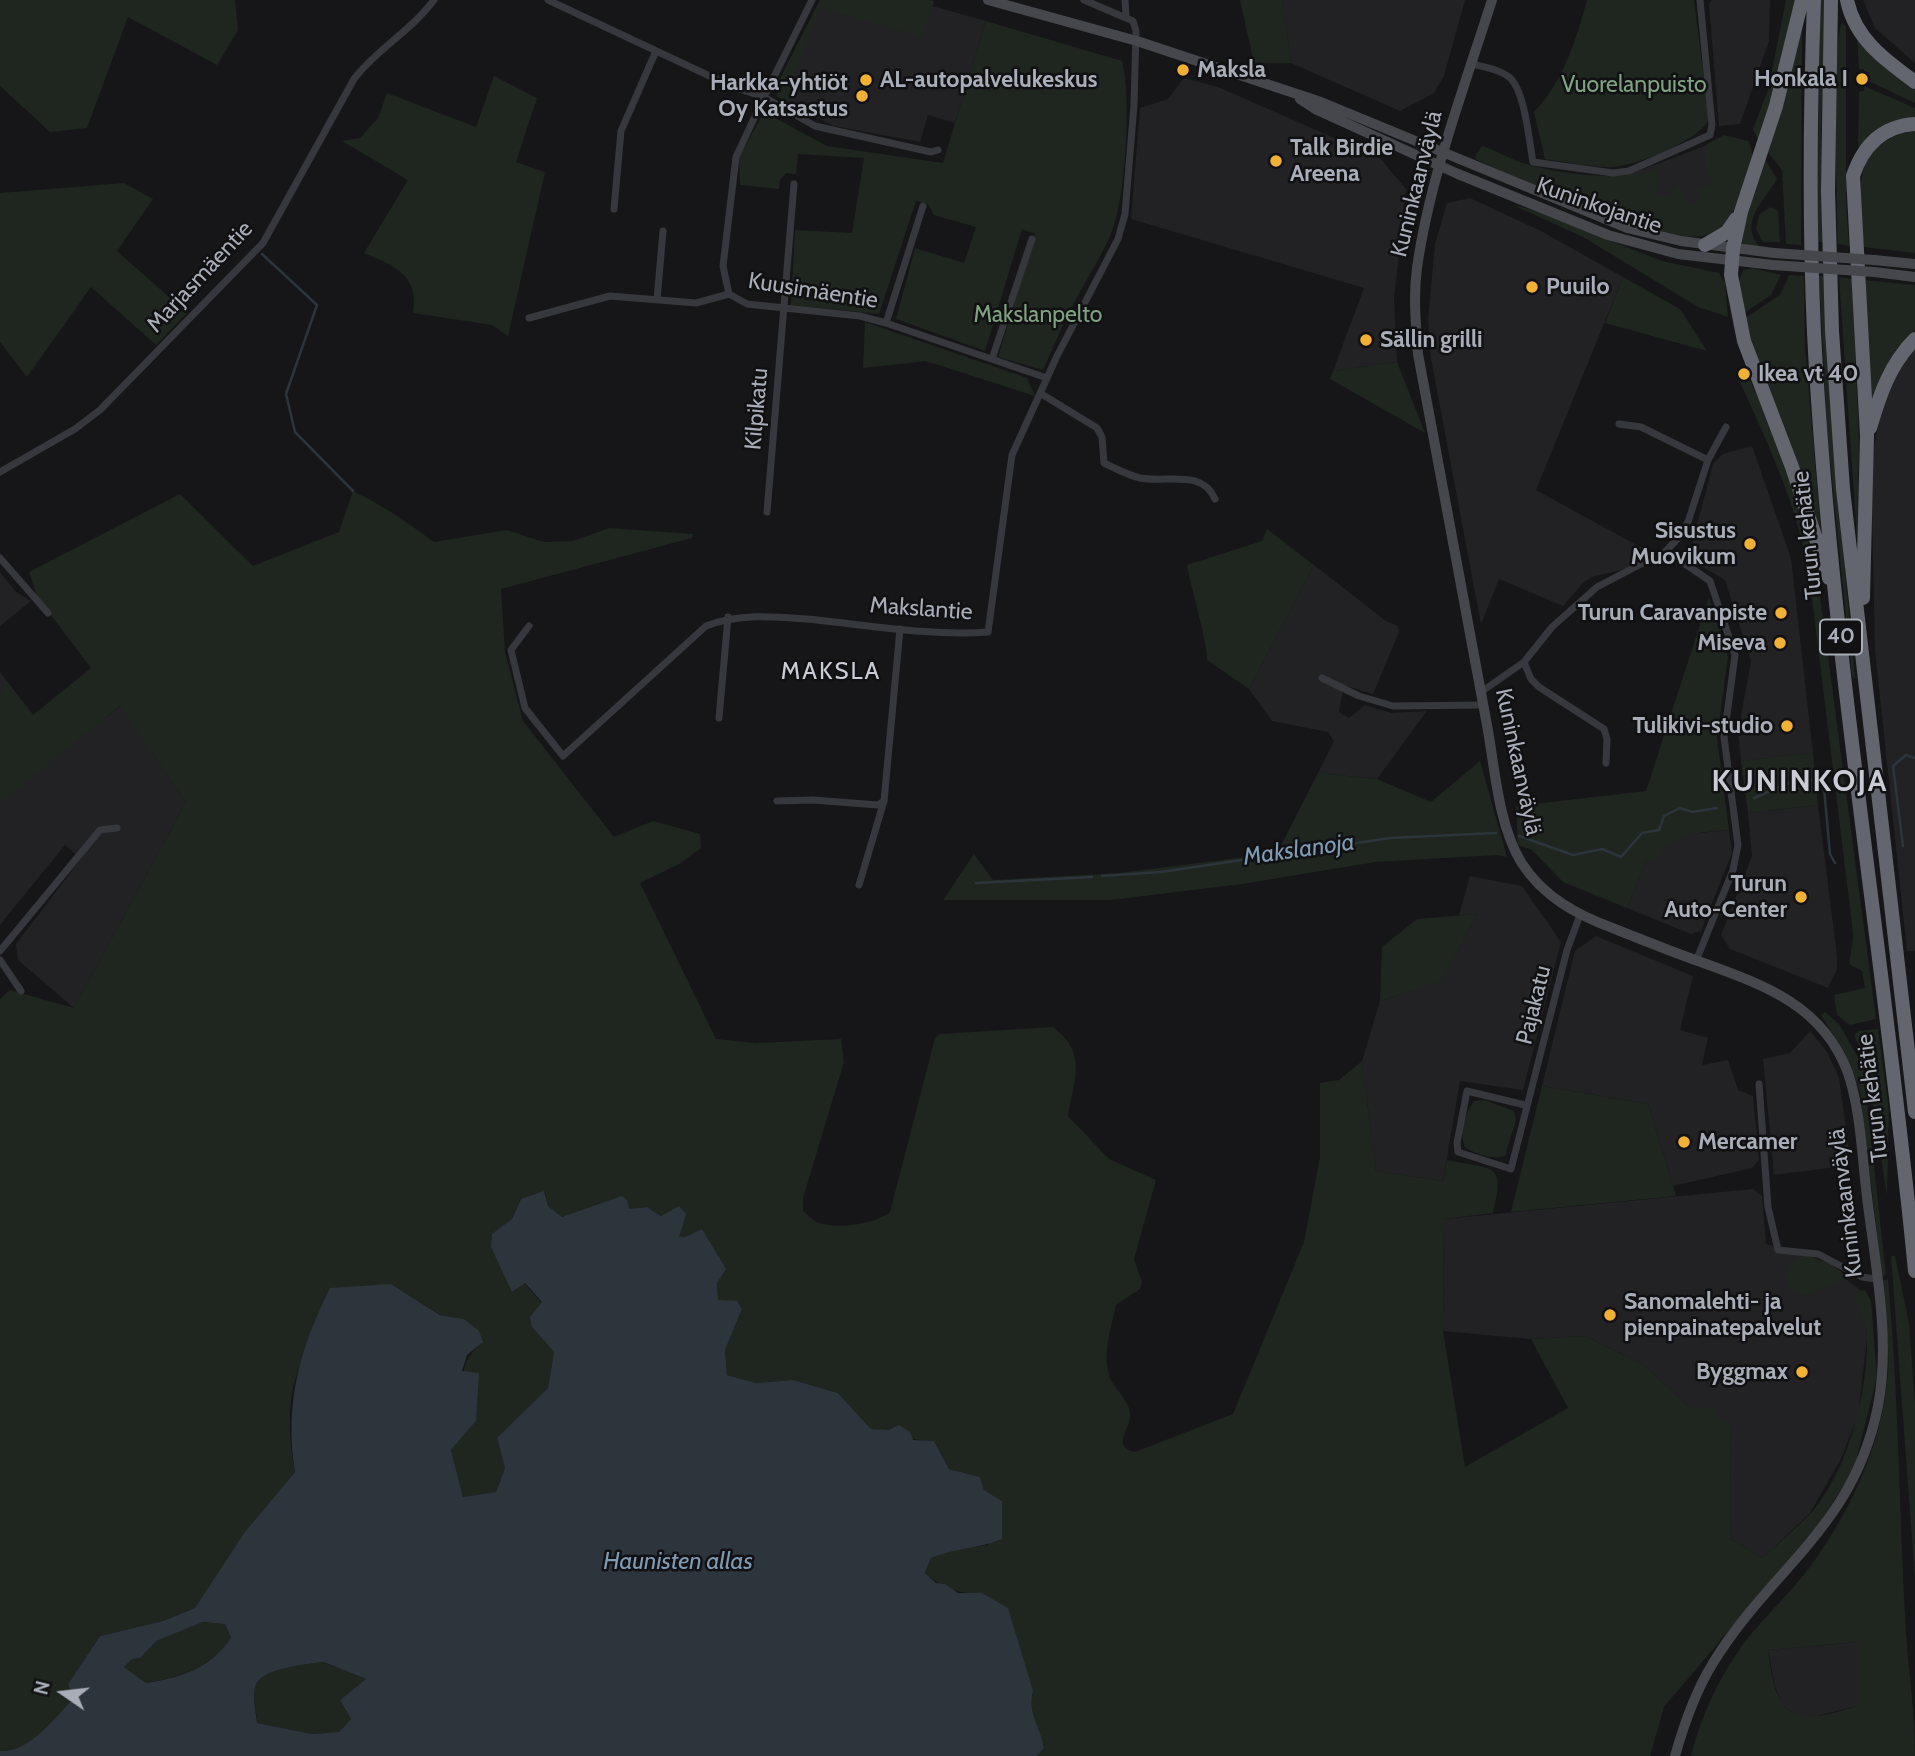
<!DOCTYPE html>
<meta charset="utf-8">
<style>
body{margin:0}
#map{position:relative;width:1915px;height:1756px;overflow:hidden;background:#161618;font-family:Cabin,sans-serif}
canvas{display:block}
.north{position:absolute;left:28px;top:1658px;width:70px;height:70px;-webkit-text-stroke:5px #111113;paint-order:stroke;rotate:284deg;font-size:19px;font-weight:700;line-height:28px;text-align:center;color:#a8adb8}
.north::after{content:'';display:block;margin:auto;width:24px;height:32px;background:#a8adb8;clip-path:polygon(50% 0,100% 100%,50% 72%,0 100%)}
</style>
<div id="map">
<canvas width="1915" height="1756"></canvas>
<div class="north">N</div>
</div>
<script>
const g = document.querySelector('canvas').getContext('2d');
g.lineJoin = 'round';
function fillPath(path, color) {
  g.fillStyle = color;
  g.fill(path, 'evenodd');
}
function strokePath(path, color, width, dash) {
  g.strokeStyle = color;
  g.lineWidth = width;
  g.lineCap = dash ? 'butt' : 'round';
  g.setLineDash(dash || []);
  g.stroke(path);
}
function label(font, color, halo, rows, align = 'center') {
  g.font = font + ' Cabin,sans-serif';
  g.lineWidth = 5;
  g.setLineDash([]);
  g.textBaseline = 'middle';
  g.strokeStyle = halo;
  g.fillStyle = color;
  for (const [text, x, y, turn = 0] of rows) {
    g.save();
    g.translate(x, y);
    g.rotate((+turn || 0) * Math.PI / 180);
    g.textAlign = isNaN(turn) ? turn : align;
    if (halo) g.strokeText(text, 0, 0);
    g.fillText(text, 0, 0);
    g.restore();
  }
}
fillPath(new Path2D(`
 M822,0h89l75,21 -31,102 -27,-8 -8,27 -86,-16 -50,-25 -5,-14z
 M1282,0h183l-21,76 -10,17 -34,18 -109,-48z
 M1712,0h58l-1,41 -29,83 -21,2 -10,-122z
 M1863,0h52v63l-40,-35z
 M1184,78l34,9 162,71 26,31 -12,110 3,63 -64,9 31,-83 -233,-69 9,-111 28,-9z
 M1718,141l-5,62 -42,11 -54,-35z
 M1470,198l71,33 82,46 -87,213 115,63 -20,15 -36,8 -10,5 -22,25 -64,-27 -18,45 -50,-265 -3,-39 7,-76 12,-41z
 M1915,344v607h-8l-32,-301 -4,-186 12,-65z
 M1752,446l39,112 22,195 -72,8 -3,-29 13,-71 -26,-81 -29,-17 -5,-15 22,-84 10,-10z
 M1314,565l72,56 12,5 1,6 -26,62 -29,-9 -5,27 10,6 16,-13 26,8 36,-2 -50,68 -59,-6 16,-32 -6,-9 -56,-11 -23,-32z
 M0,572l15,19 16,10 -31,25z
 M0,672l61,79 60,-45 65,96 -112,206 -56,-48 -2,-16 65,-85 -16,-14 -65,80z
 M1818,805l19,151v13l-9,19 -98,-39 -9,-14 31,-79 -4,-43z
 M1729,830l3,23 -31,78 -10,3 -64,-26 20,-50 33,-23z
 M1470,876l52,10 39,56 -38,148 -63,-9 -17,100 -67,-10 -14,-110 18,-60 61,-21 36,-66 -18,1z
 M1596,936l97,40 -13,54 28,8 -6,27 26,-5 10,30 15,6 6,64 -7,8 -79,18 -25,-82 -106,-18 33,-135z
 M1810,1031l17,21 12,26 12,87 -77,10 -11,-116 27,-6z
 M1753,1189l9,7 4,48 55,17 42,31 4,46 -9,78 -17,43 -31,54 -47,45 -33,-19 1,-113 -40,-17 -47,-44 -59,-29 -54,3 -88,-8 1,-112z
 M1858,1642l-1,64 -48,12 -15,-3 -13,-12 -7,-20 -6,-33z`), '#222225');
fillPath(new Path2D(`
 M0,0h235l3,30 -21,35 -89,-48 -41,111 -37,4 -50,-46z
 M820,0h108l6,1 -12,36 -102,-29 -31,80 1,17h-3l-10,-9v-12z
 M1240,0h42l9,63h-37z
 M1587,0h107l15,119c-8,21 -77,49 -100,48 -21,0 -43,-5 -64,-8l-11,-47c29,-30 42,-72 53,-112z
 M1786,0h9l-8,44 -28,98 -6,-13 15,-39z
 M1820,0h5l-4,135 2,107h-6z
 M986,21l136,40c10,37 4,141 -12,175 -9,21 -22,41 -33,61 -13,24 -23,49 -34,73l-45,-13 37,-123 -13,-5 -37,122 -89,-32 19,-71 49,15 12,-36 -42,-12 -6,-11 -12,-3 -37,113 -88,-9 4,-75 57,3 12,-75 -66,-4 -2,20 -10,-1 -6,7 -1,9 -39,-4 -1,-27 25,-46 63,34 116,17z
 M1842,23l4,3v177l3,43 -11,-2c-1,-30 -6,-205 4,-221z
 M1802,28l-1,217 -15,-1 -4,-74 -15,-19z
 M1857,37l32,34 26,19v13l-51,-24v-10h-5z
 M494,76l43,22 -21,64 29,10 -37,164 -16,-11 -79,-12c6,-38 -18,-47 -49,-60l44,-73 -66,-39 18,-3 18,-20 9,-25 89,34z
 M1864,86l51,22v9l-57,31 1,-56 5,-1z
 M1915,130v123l-51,-6c-5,-54 -15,-103 51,-117z
 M1724,135l24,6c11,17 -3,39 -9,56 -6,15 -9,27 -23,35 -44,24 -194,-52 -239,-72l-2,-4 7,-10c14,4 27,13 41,17 39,12 99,19 136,6l-1,26 9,2 12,-13 9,21 13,-6 -4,-8 15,-8c-6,-14 -10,-24 -5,-39z
 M1764,158l13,21c-13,22 -40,45 -16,69l-19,-4 -1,-6z
 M124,183l29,16 -36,52 70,62 -31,32 -65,-58 -64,90 -27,-35v-149z
 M1513,205l20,5 129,51 57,12 6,10 3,34 -30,-10 -115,-70z
 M1770,207l8,4 2,31h-17l-7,-13 3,-14z
 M1752,268l29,7 -10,20 -27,18 -5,-32 4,-11z
 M1789,275l15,1 1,71 16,185 -69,-185 -7,-29 35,-23z
 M1819,276h6l7,152 23,251 -3,-3 -25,-246z
 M1623,277l57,32 27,42 -102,-28z
 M1839,277l13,2 7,161 -2,99z
 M1863,280l52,5v45l-20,21 -24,50z
 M865,322l162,56 8,18 -109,-35 -63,7z
 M1397,362l28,71 -95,-54 3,-8z
 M1748,376c31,62 54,130 69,197l59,446 -26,6 -13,-10 -3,-20 31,-7 -3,-17 -13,-7 4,-25 -1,-15 -43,-350c-12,-70 -41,-130 -70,-194z
 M353,491c29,14 54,31 81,51l73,-12 36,12 30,-1 36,-13 84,6 -1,4 -191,51 4,63 18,69 91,116 39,-16 47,13 1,14 -22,16 -39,19 76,156 40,4 85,-4 3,23 -41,136v13c4,3 9,9 14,11 18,8 59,2 73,-10l45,-174 5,-4 113,-7c35,26 21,52 15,89l41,43 47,21 -22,79 8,23 -2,7 -24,16c-5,24 -15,51 -5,75 5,11 18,20 19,33 3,14 -21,33 5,39l98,-38 71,-172 16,-85v-74l19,-3 23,-19 14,110 67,10 4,-21c46,10 59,1 46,53l-49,6 -1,112 22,136 103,-59 -37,-69 54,-3 59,29 47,44 25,-1 3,10 12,8 -1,113 33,19c15,-15 33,-29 47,-44 38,-42 58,-122 57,-177 0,-19 -13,-30 -13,-45l11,-2 6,11 6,77 -23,91 -36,56 -154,182 -14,49h-613l7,-8c-3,-21 -17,-35 -11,-57l-51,-98c-21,2 -41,-6 -57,-20l6,-15 14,-6 43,-7 14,-44 -18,-11 -4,-13 -31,-8 -15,-28c-23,1 -41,-11 -63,-12l-33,-36 -45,-13 -37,3 -29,-8 -2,-25 17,-41 -24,-8 -1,-18 -15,-54 -17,8h-6l-17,-21 -15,-9 -85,10 -14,-11 -3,-14 -24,7 -9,19v74l12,-9 18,20 -10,24 22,25 -6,36 -51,50 8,30 -9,24 -33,5 -12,-47 25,-29c-10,-34 -25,-53 7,-79l-19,-23 -23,-4 -50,-31c-16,14 -87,72 -92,85 -13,30 -10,72 -4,103l-51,61 -49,75 -32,13 -63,15 -32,48 6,14c-19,19 -45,55 -74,53v-752l10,-9 64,18 112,-206 -66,-96 -120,97v-108l7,-14 26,34 58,-47 -54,-71 -8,-25 151,-78 73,72 86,-34z
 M1267,529l47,36 -65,124 -42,-29c2,-11 -17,-77 -20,-95l75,-24z
 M1709,597l19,60 -11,81 12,92c-28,3 -61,1 -72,31l-10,-3 -20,50 -64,-26 -31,-32 -14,-5 -2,-39 130,-15z
 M1813,753l5,52 -70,8 -7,-52z
 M1480,761l27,96 -10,-2 -121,7 -134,22 -131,16h-168l31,-46 19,26 126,-7 158,-20 41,-80 59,6 54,23z
 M1477,914l-36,67 -61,20 2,-54 35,-28z
 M1825,1012l14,12 24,42 23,209 -4,1 -22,-185 -16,-40 -23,-36z
 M1878,1029l11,82 -2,85 -21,-136 -12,-25 5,-4z
 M1542,1086l106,18 28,92 -165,16z
 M1484,1100l30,11 2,9 -11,36c-14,4 -27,-2 -40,-8 -6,-16 -1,-33 9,-47z
 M1806,1255l25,9 18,14 -39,16 -10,1 -13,-11 -1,-11 10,-15z
 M1891,1256h4l14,67 6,81v175z
 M1888,1279c11,118 11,236 18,354 3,41 9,81 9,123h-224c11,-43 32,-88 61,-123 21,-25 47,-49 65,-76 38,-55 67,-120 71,-186 2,-30 -4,-61 -6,-90zM1857,1642v64c-64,21 -81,14 -89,-56z
 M203,1622l22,2 6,15c-21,29 -51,38 -85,44l-22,-16 8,-8 8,-1 15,-17z
 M324,1662l42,17 -26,21 11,19 -12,13 -27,2 -55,-11c0,-10 -5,-29 -1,-39 8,-16 52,-20 68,-22z`), '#1e261f');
fillPath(new Path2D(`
 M544,1191l4,15 14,11 60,-21 5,4 2,9 18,-2 14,9 18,-10 7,8 -7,23h6l17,-8 24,40 -9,14 1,17 19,1 5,8 -17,41 2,25 29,8 37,-3 45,13 33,36 18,1 10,-5 11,7 3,8 21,1 15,28 31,8 4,13 18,11v38c-23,10 -48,9 -71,19l-6,15 11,10 9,1 13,9h24l26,15 25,83c-6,22 8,36 11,57l-7,8h-1037v-5c29,2 55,-34 74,-53l-6,-14 32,-48 63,-15 32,-13 49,-75 51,-61c-11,-69 5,-123 35,-184l61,-4 49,31 24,4 15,12 4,11 -16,13 -5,16 17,2 -3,48 -25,29 12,47 33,-5 9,-24 -8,-30 51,-50 6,-36 -22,-25 -2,-10 12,-15 -17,-19 -13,9 -21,-45 1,-13 20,-15 9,-20zM203,1622l22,2 6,14c-20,30 -51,40 -85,45l-22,-16 8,-8 8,-1 16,-17zM324,1662l42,17 -26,21 11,19 -12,13 -27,2 -55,-11c-1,-10 -5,-29 -1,-39 8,-16 52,-20 68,-22z`), '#2c353c');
strokePath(new Path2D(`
 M262,254l55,51 -31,89 9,38 58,59
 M1754,798l51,-22 19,12 6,66 5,9
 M1519,836l54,19 29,-6 19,8 21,-24 17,-3 5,-14 16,-8 12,4 25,-4
 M1903,846l-10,-80 13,-11 9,3
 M1102,876l59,-4 229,-34 106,-5
 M976,883l116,-6`), '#2c353c', 2.5);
strokePath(new Path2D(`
 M548,0l185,87 31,10 48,-97
 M1125,0l1,16
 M1472,64c11,3 27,5 37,13 16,13 20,64 24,85l80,11 16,-2 81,-36 2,-10 -12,-125
 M938,150l-7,2 -116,-26 -51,-29 -28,60 -13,109 6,28 18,10 113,12 26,7 161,55
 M614,209l7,-78 35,-80
 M657,300l6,-69
 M529,318l81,-22 86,7 33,-9
 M886,323l37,-117
 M992,359l40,-120
 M1040,393l57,35 5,9 2,26c12,6 24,12 36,15 27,5 62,-9 75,21
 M1619,424l22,3 67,33
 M0,472l75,-43 25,-19 163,-167 91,-164c23,-30 57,-48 80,-79
 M767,512l27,-328
 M1666,551l44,30 25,74 -11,82 14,108 -5,25 -37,91
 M0,558l48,55
 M529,626l-18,24 14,58 38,48 143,-130c36,-14 73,-9 111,-6 56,6 115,16 171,12l24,-177 45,-99 61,-117 7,-25 9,-109 2,-74 -3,-10 -49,-21
 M1524,662l7,17 8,8 65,42 3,10 -1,24
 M1322,678l37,18 34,10 90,-1
 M1481,692l43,-30 28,-35 45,-40 69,-36 14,-15 8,-14 20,-62 18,-33
 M719,718l9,-101
 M777,801l36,-1 65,5 6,-4
 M859,885l25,-84 16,-172
 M0,951l100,-121 17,-2
 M0,960l21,31
 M1759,1084l9,123 10,43 40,4 44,23 14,2
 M1525,1105l-58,-14 -10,52 1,9 53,17 56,-219 13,-35`), '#37383d', 7);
strokePath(new Path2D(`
 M988,0l149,41 184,61 306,126 54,13 93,12
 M1492,0c-28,88 -62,177 -75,268 -4,29 -1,57 1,86 23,123 45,247 69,371 8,43 11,99 34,137 22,35 56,53 94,67 28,11 57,23 86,33 63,23 122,43 147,111 13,39 14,84 19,124 8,67 24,142 11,209 -24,121 -106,161 -165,257 -18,29 -29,61 -38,93
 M1300,99l17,11 141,64 150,61 70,19 95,11
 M1874,260l41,4
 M1874,272l41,5`), '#45474d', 10);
strokePath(new Path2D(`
 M1802,0l-26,106 -35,106 -8,37 -2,26 13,66 48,126 37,111
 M1814,0c-4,111 -5,222 0,333 16,314 71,625 101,938
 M1831,0l-3,191 4,140 11,158 72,623
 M1847,0c8,39 38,60 68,82
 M1705,245l22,-13 9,-13
 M1870,428c10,-34 20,-64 45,-89
 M1863,598l4,-162 -14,-260c10,-30 29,-50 62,-52`), '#63666e', 14);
strokePath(new Path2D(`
 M1774,253l100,7
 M1773,265l101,7`), '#45474d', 10);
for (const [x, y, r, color] of [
 [1183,70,7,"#f2b134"],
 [1862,79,7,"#f2b134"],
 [866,80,7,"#f2b134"],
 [862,96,7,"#f2b134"],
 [1276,161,7,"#f2b134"],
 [1532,287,7,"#f2b134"],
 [1366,340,7,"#f2b134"],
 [1744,374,7,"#f2b134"],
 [1750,544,7,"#f2b134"],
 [1781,613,7,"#f2b134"],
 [1780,643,7,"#f2b134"],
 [1787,726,7,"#f2b134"],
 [1801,897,7,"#f2b134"],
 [1684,1142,7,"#f2b134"],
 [1610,1315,7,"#f2b134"],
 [1802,1372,7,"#f2b134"]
]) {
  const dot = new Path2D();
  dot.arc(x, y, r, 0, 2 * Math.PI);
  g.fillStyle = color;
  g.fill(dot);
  strokePath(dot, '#111113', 2.5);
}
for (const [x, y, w] of [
 [1841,637,42]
]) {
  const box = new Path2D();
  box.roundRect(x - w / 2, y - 17.5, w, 35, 5);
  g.fillStyle = '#111113';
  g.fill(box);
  strokePath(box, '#a8adb8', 2);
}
label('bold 21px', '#a8adb8', null, [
 ["40",1841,637]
]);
label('bold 23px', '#a8adb8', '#111113', [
 ["Maksla",1197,70],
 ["Honkala I",1848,79,"right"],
 ["AL-autopalvelukeskus",880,80],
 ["Harkka-yhtiöt",848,83,"right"],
 ["Oy Katsastus",848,109,"right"],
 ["Talk Birdie",1290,148],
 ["Areena",1290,174],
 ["Puuilo",1546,287],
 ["Sällin grilli",1380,340],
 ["Ikea vt 40",1758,374],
 ["Sisustus",1736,531,"right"],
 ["Muovikum",1736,557,"right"],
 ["Turun Caravanpiste",1767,613,"right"],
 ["Miseva",1766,643,"right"],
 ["Tulikivi-studio",1773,726,"right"],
 ["Turun",1787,884,"right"],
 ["Auto-Center",1787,910,"right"],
 ["Mercamer",1698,1142],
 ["Sanomalehti- ja",1624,1302],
 ["pienpainatepalvelut",1624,1328],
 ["Byggmax",1788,1372,"right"]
], 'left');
label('23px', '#7fa381', '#111113', [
 ["Vuorelanpuisto",1634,85],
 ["Makslanpelto",1038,315]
]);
label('23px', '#a8adb8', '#111113', [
 ["Kuninkaanväylä",1417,184,-76],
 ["Kuninkojantie",1599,206,19],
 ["Marjasmäentie",200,277,-47],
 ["Kuusimäentie",813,291,9],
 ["Kilpikatu",757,409,-85],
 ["Turun kehätie",1808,535,-96],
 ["Makslantie",921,609,4],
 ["Kuninkaanväylä",1518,762,78],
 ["Pajakatu",1534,1005,-76],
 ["Turun kehätie",1873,1098,-97],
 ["Kuninkaanväylä",1846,1203,-97]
]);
g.letterSpacing = '2px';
label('24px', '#c9ccd4', '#111113', [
 ["MAKSLA",831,672]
]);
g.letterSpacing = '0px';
label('italic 24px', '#7f9bb3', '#111113', [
 ["Makslanoja",1299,850,-8],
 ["Haunisten allas",678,1562]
]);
g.letterSpacing = '2px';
label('bold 30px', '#c9ccd4', '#111113', [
 ["KUNINKOJA",1800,782]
]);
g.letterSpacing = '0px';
</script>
